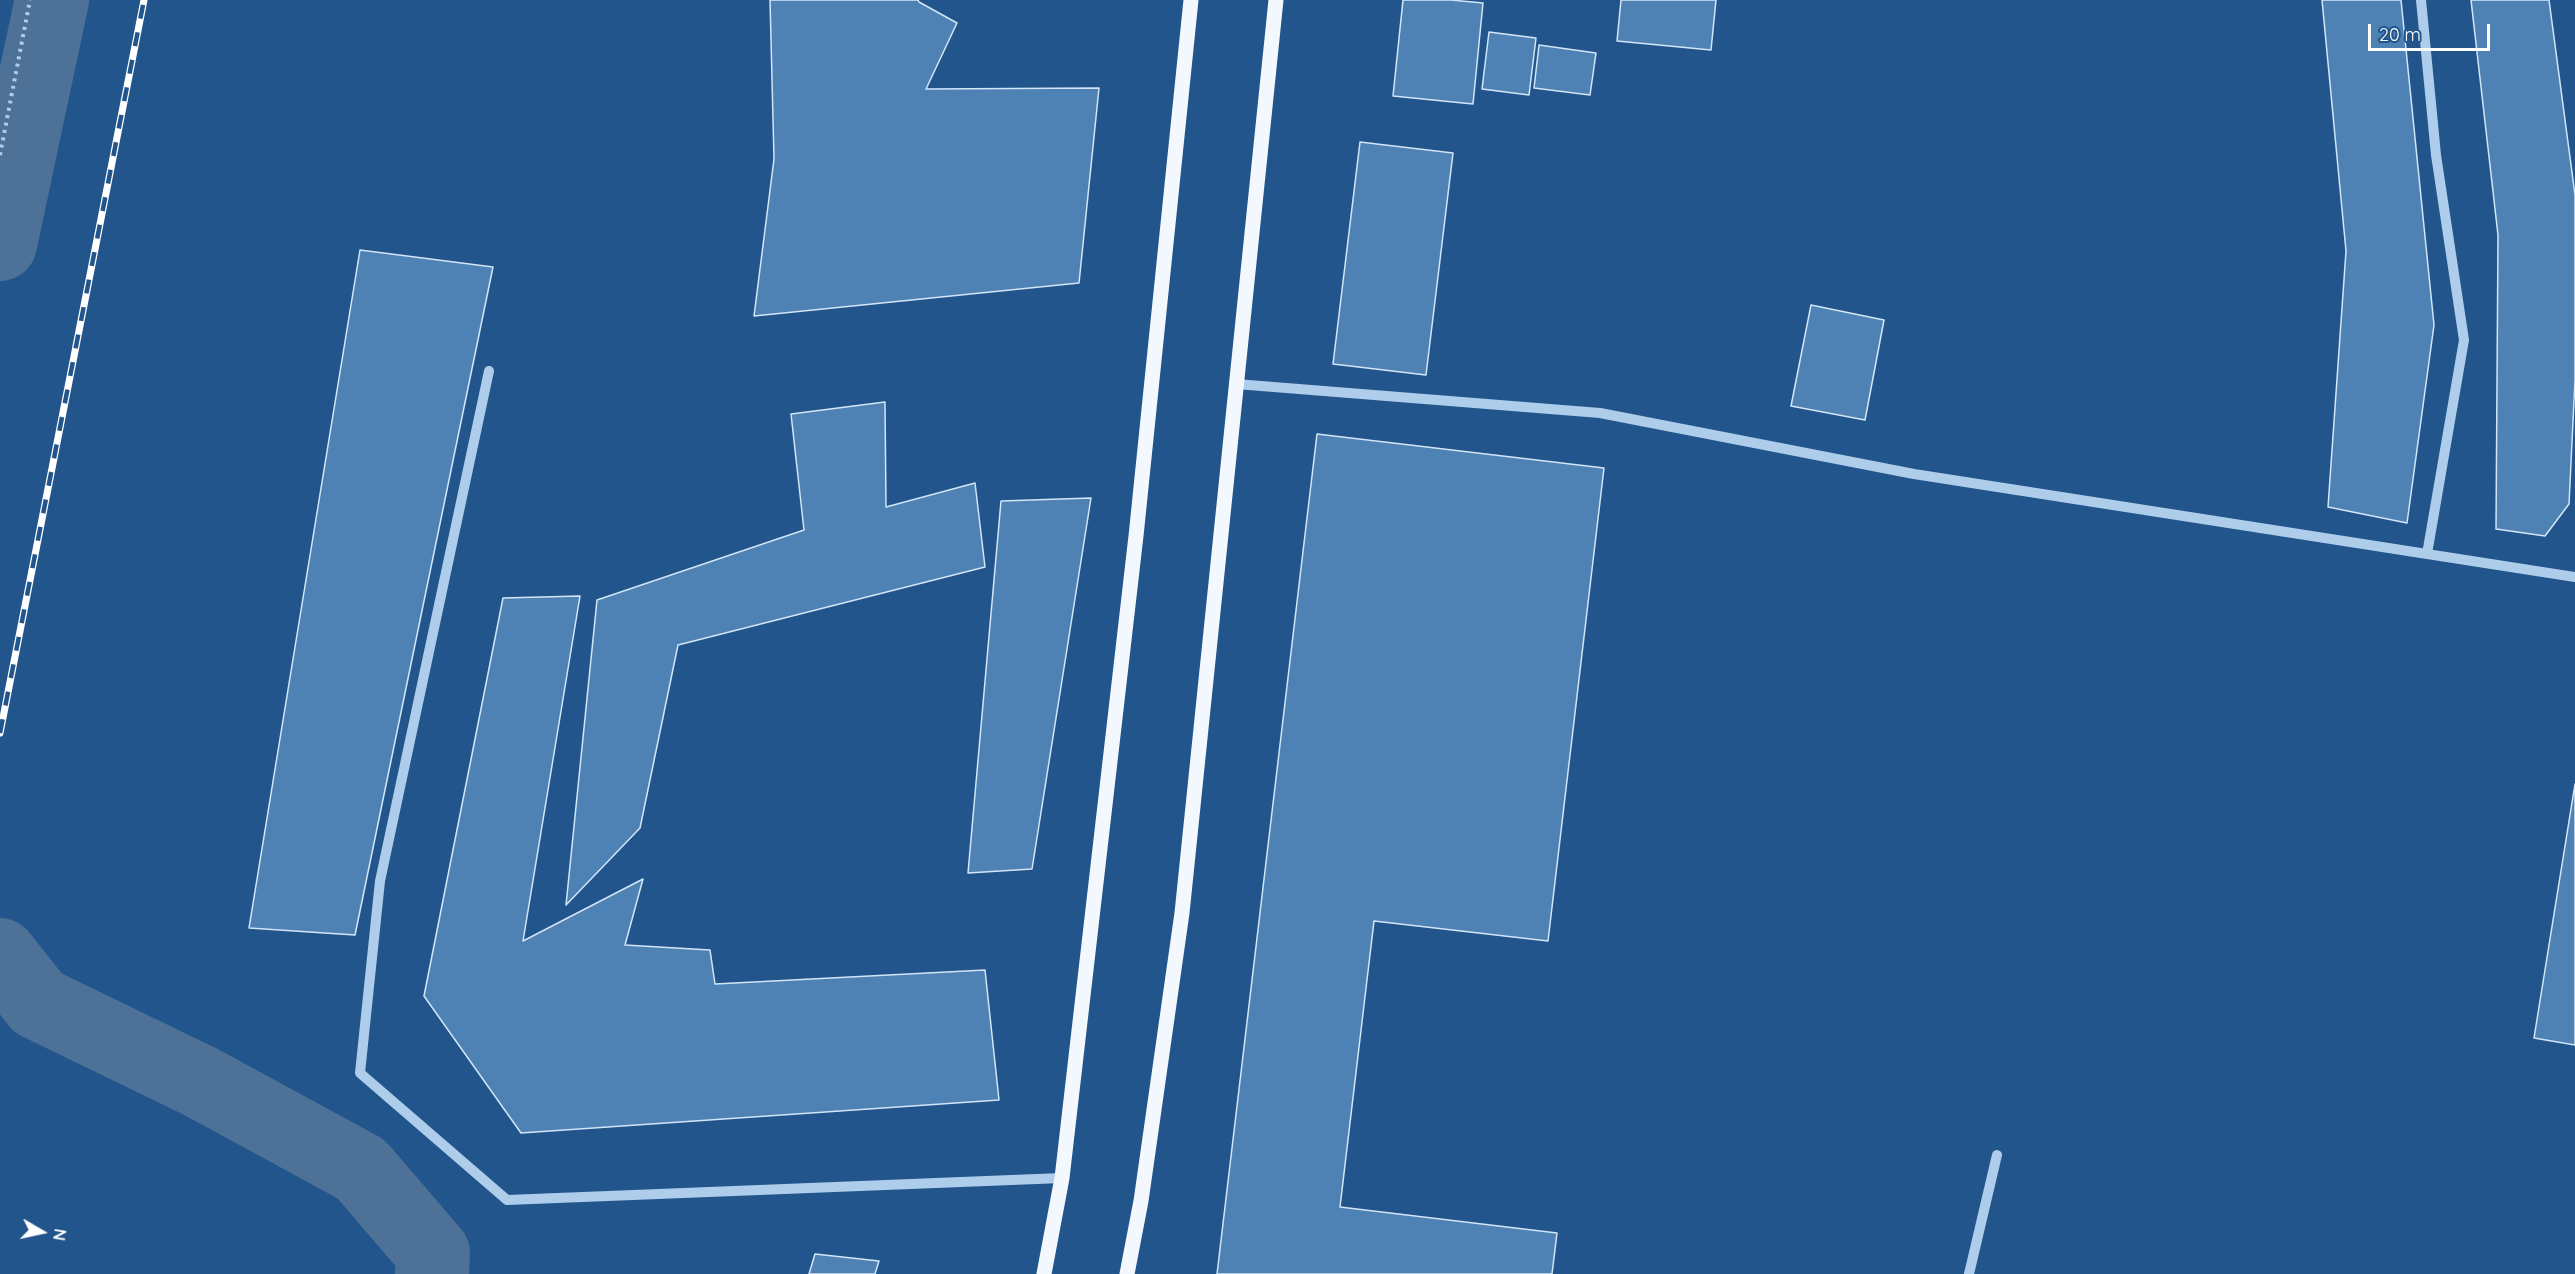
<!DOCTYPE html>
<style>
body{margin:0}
#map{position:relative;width:2575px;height:1274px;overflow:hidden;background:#21558b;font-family:Quicksand,sans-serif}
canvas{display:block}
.north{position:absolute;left:12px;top:1202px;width:60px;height:60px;-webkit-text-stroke:4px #21558b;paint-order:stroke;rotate:99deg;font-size:16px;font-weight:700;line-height:24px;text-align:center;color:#fff}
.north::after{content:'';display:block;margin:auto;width:21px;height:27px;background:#fff;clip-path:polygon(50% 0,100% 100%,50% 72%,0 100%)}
.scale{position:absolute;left:2368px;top:24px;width:122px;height:27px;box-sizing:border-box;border:3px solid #fff;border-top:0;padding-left:8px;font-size:18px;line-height:21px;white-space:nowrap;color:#fff;-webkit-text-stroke:4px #21558b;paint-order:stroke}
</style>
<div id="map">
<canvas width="2575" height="1274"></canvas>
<div class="north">N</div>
<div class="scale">20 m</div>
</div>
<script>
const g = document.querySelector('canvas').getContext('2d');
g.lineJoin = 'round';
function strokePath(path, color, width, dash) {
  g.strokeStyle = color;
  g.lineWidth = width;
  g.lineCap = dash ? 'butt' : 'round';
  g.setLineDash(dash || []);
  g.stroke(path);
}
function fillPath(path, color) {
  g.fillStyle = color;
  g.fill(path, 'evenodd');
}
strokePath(new Path2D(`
 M0,244l52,-244
 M0,955l38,48 163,79 160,87 72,84 -1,21`), '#4d7197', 74);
const building = new Path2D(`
 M770,0h148l1,2 38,21 -31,66 173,-1 -20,195 -325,33 20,-157z
 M1403,0h48l32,3 -10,101 -80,-8z
 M1621,0h95l-5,50 -94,-9z
 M2322,0h79l33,325 -27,198 -79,-16 18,-256z
 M2471,0h78l26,195v185l-6,124 -24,32 -49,-7 2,-294z
 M1489,32l47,6 -7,57 -47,-6z
 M1539,45l57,8 -6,42 -56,-7z
 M1360,142l93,11 -27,222 -93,-11z
 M360,250l133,17 -138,668 -106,-7z
 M1811,305l73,15 -19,100 -74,-14z
 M885,402l1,105 89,-24 10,84 -307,78 -38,183 -74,77 31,-305 207,-70 -13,-116z
 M1317,434l287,34 -56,473 -174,-20 -34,286 217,26 -5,41h-335z
 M1091,498l-59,371 -64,4 33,-372z
 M580,596l-57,345 120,-62 -18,66 85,5 5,34 270,-14 14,130 -478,33 -97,-137 79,-398z
 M2575,784v261l-41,-7z
 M815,1254l64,7 -4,13h-66z`);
fillPath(building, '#4e81b4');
strokePath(building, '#d3e6f8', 1.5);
strokePath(new Path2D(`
 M0,155l30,-155`), '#aecdeb', 4, [3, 4.5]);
strokePath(new Path2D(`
 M2421,0l15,155 28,185 -37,214
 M489,371l-109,510 -20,192 147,127 555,-22
 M1236,384l364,29 314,61 661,103
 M1969,1274l28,-119`), '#aecdeb', 10);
strokePath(new Path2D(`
 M1044,1274l18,-96 74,-642 55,-536
 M1127,1274l14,-73 41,-288 94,-913`), '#f3f8fe', 15);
const rail = new Path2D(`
 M0,733l144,-733`);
strokePath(rail, '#fff', 7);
strokePath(rail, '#21558b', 4.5, [14]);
</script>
